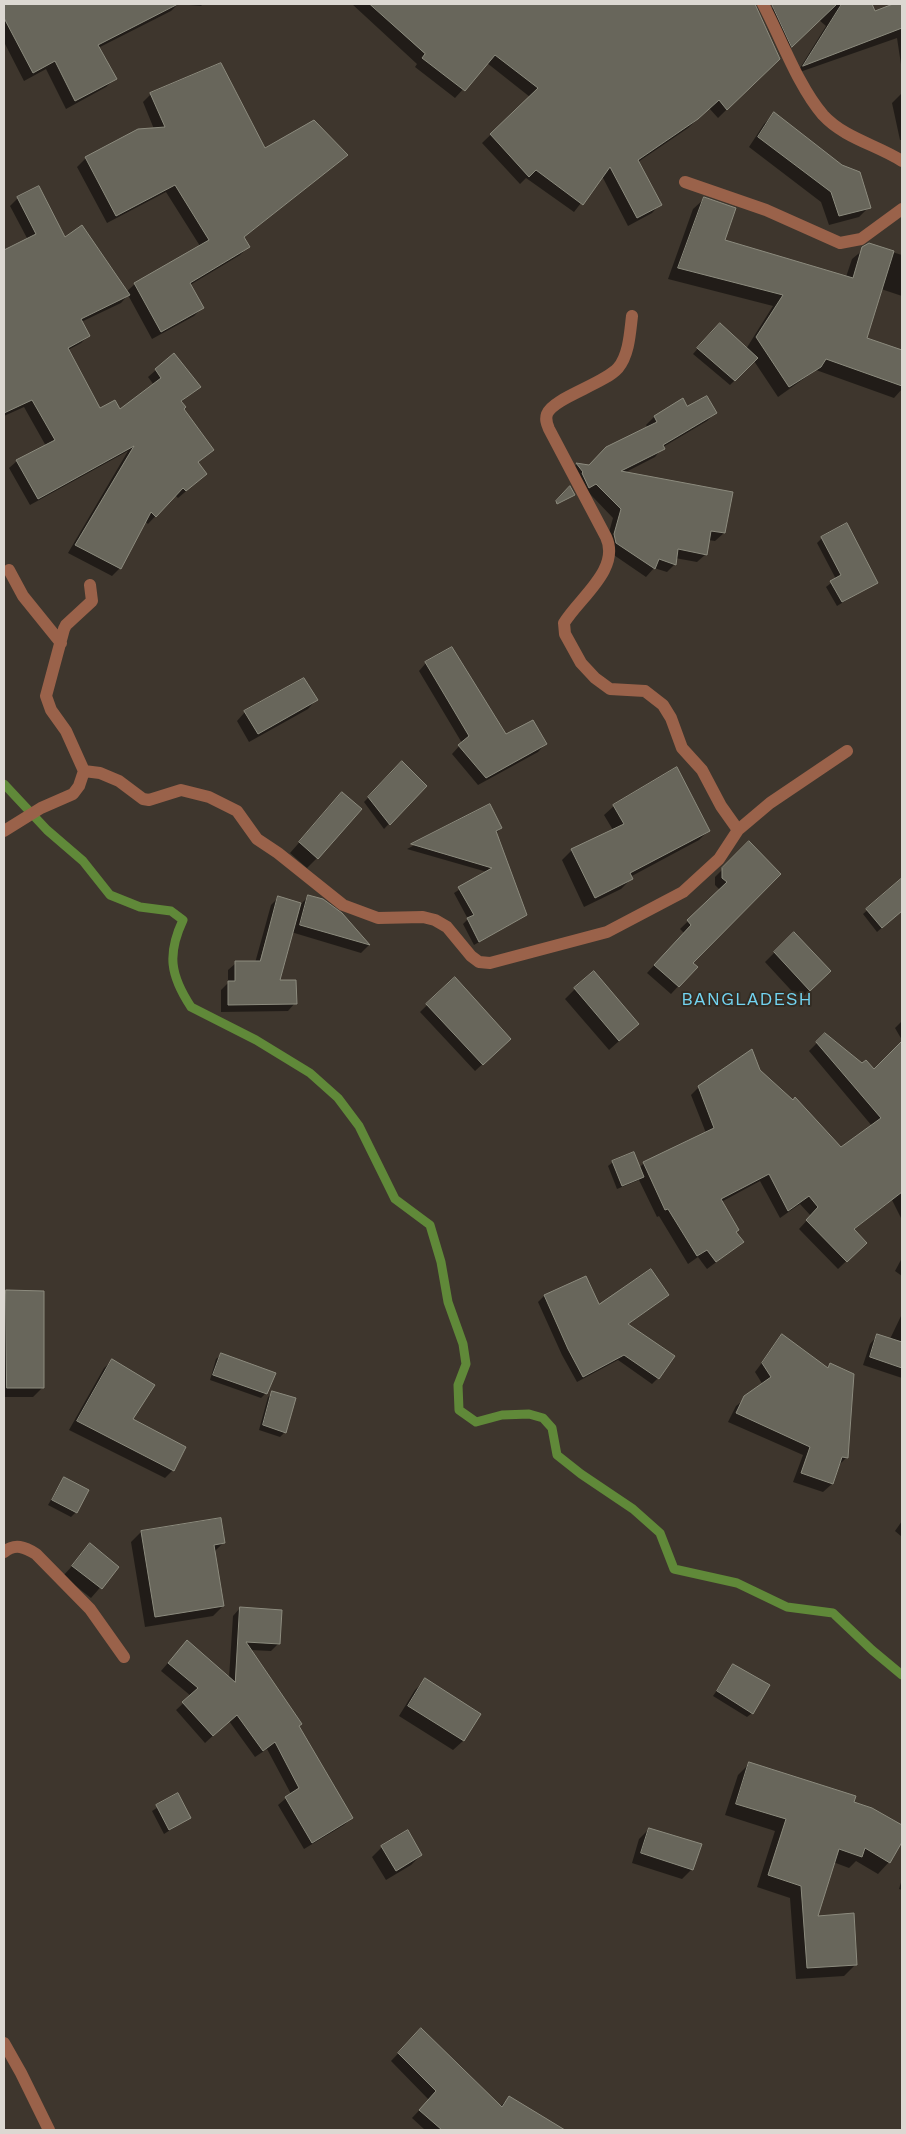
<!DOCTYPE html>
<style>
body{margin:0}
#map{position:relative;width:906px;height:2134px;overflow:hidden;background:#3e362d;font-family:"Work Sans",sans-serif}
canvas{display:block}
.frame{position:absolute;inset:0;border:5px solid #dcd8d2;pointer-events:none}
</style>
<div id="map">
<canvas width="906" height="2134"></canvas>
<div class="frame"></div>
</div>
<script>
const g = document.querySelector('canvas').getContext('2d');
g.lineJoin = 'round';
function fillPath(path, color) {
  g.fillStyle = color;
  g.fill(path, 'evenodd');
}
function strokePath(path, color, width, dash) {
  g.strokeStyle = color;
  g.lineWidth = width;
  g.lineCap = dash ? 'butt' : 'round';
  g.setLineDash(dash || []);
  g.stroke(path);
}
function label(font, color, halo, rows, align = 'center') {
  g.font = font + ' "Work Sans",sans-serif';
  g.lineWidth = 4;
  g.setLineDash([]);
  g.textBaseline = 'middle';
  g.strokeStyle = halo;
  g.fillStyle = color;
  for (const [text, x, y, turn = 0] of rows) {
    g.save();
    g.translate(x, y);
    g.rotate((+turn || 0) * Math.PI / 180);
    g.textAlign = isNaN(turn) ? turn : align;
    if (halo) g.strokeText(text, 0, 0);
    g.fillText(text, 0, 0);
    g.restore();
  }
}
fillPath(new Path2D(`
 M4,4h199l-2,2 -23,-2 -7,7 -73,37 17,30 -9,9 -40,22 -20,-40 -22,12 -20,-39z
 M352,4h209l1,10 22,-10h170l25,54 -61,60 -9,-10 -21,20 -50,34 22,42 -8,9 -24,13 -26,-50 -28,36 -48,-34 -6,6 -38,-41 48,-46 -43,-34 -32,35 -40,-31 2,-3z
 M781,4h90l4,9 27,-9v67l-5,-33 -100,35 29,-47 -7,-6 -35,34 -19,-39 9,-8z
 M151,94l114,56 82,5 -104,83 5,9 -8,8 -50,30 12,23 -8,8 -42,23 -24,-44 -7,8 -40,19 7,14 -7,7 -13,7 31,59 20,2 35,-26 -6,-8 8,-7 43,17 -18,15 1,7 31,41 -16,13 1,18 -20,17 -3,-3 -27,29 -3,-3 -25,47 -8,8 -44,-23 60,-102 -98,54 -21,-37 8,-7 29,-15 -22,-39 -20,9v-165l24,-11 -18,-34 8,-8 108,94 9,-8 65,-38 -34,-54 -59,31 -30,-56 9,-9 53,-28 15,-1 -11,-27z
 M901,94l1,46h-2l-8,-37z
 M774,114l95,93 -10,10 -30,8 -8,-23 -72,-55 15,-23z
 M704,199l19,41 123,37 6,-18 17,-14 33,10v41l-21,-7 -15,50 36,12v38l-8,9 -78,-28 -38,27 -24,-36 -24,24 -37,-31 22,-25 31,20 27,-43 -105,-27 25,-70z
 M687,408l28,5 -8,8 -44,26 -8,10 -31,16 100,60 -9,8 -7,-1 -2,14 -9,8 -22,-4v6l-8,8 -13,-4 -8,9 -38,-26 -2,-8 7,-25 -44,-46 8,-8 12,3 59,-39 -2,-3 8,-8z
 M822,538l54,44 -39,24 -11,-19 10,-8 -19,-36z
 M426,663l79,73 40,8 -7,8 -60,33 -26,-31 10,-11 -43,-72z
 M316,700l-8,9 -59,33 -12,-21 8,-9z
 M402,763l23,23 -41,43 -20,-27z
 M342,794l-25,64 -10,10 -17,-15z
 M490,806l11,22 -5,5 30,82 -52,30 -11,-21 5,-5 -14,-26 33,-21 -80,-23z
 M614,806l95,24 -10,10 -69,37 1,2 -10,10 -37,18 -22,-47 10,-10 41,-20 -9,-15z
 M749,843l-58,120 5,4 -25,27 -24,-21 37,-40 -4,-4 40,-39 -5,-5v-8z
 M896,885l6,8v17l-25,22 -14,-18z
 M309,896l32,18 28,31 -8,8 -70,-21 -13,50 17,21 -7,8 -67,1v-22l7,-7v-13l8,-7h19l16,-58 8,-8 19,10z
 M775,952l54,19 -29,29 -35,-38z
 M455,978l47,68 -27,25 -55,-59z
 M575,989l53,44 -19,17 -44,-51z
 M902,1021v19l-7,-12z
 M825,1035l37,30 12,6 28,-28v177l-10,-20 -39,30 12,13 -27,26 -39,-40 12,-13 -11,-12 -20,14 -20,-37 -39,21 14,30 8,10 -36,27 -9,-12 -10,7 -29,-48 -2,1 -18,-37 -22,9 -9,-23 5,-4 26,6 5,-5 62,-30 -15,-38 8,-8 60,-16 82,78 31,-23 -63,-75z
 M902,1258v18l-7,-5z
 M586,1278l12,28 70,-11 -41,30 31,53 -6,6 -34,-24 -41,22 -15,-27 -24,-53 6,-6z
 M7,1292l36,95 -10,10h-29v-102z
 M902,1314v64l-39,-13 7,-21 8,-9 12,4z
 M782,1336l44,33 4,-4 22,10 -6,83 -8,8 -6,18 -9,8 -30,-10 10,-27 -75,-33 8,-16 27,-21 -8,-13z
 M221,1355l45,38 -5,5 -51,-18 6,-21z
 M113,1360l19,60 41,50 -8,8 -96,-48 35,-62z
 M273,1393l12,39 -5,5 -21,-7 9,-33z
 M64,1478l12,34 -5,5 -23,-12z
 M902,1521v16l-7,-6z
 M141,1532l83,10 -10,10 9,54 -10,10 -68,11 -14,-85z
 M91,1545l27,22 -27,31 -28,-22z
 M240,1608l39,35 -8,8 -21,-1 102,168 -8,7 -40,24 -26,-44 13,-11 -24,-45 -12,8 -26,-36 -24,22 -29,-33 15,-14 -30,-25 19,-22 49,29 4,-62z
 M734,1666l18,47 -5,4 -34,-21z
 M425,1680l54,34 -16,27 -10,9 -54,-34 16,-26z
 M750,1763l122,46 30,17v14l-13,22 -11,12 -22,-13 -7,7 -16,-6 -17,55 40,47 -12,12 -48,3 -6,-81 -33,-11 18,-56 -50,-16 13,-40z
 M177,1795l12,23 -25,16 -12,-23z
 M649,1829l43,40 -10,10 -50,-16 7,-24z
 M382,1847l39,8 -10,10 -25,15 -14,-23z
 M902,1879v11l-3,-1z
 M413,2038l87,69 9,-10 51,32 -1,1h-134l-13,-12 17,-18 -38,-39z`), '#0007');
strokePath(new Path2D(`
 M4,784l43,46 36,31 27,34 30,12 31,4 12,9c-16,34 -13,55 8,87l65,33 54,33 28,25 21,28 36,73 35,26 11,37 7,40 15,42 3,20 -8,21 1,25 17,12 26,-7 27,-1 14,4 9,10 5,27 24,19 52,35 27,24 14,36 63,14 50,24 46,6 39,37 30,25`), '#608939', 9);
const building = new Path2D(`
 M4,4h174l-80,41 19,34 -42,22 -20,-40 -22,12 -29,-55z
 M370,4h385l25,55 -53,51 -8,-10 -21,19 -60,41 24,45 -25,13 -27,-51 -27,38 -47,-35 -7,7 -39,-43 48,-46 -43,-33 -30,36 -43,-33 3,-4z
 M772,4h65l-45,43z
 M842,4h30l3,7 18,-7h9v24l-99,38z
 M221,63l44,85 49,-28 34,35 -104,82 6,10 -60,36 14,25 -43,24 -27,-49 75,-43 -34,-55 -59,31 -31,-59 53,-28 27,-2 -15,-34z
 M774,112l68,53 18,7 11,36 -32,8 -8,-24 -73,-55z
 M39,186l26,51 17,-12 48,70 -49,24 9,17 -22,12 32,60 15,-8 5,9 41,-31 -6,-9 19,-16 27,34 -20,14 5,6 -2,2 30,41 -16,12 9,12 -21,17 -3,-3 -27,29 -5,-5 -30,57 -46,-24 59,-99 -96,53 -22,-39 39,-20 -23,-40 -28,13v-163l32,-16 -19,-37z
 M704,197l32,11 -11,32 128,38 9,-31 7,-4 25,8 -27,87 35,12v36l-76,-27 -5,8 -32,20 -33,-50 27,-42 -105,-27z
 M720,323l38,35 -23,23 -38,-33z
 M707,396l10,17 -54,32 2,4 -44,22 112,21 -8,41 -14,-2 -4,24 -29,-6 -2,16 -17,-6 -4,10 -39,-26 -2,-9 7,-25 -25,-25 -7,4 -7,-15 1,-1 -7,-9 13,2 17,-18 51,-25 -3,-6 29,-18 4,8z
 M570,486l5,9 -18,9 -1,-3z
 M847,523l31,60 -36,19 -12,-21 11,-6 -20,-38z
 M452,647l54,87 27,-14 14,24 -61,34 -28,-33 11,-9 -44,-74z
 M304,678l14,22 -60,34 -14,-23z
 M402,761l25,25 -37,39 -22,-28z
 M677,767l33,64 -80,42 3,6 -38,19 -24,-49 53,-25 -11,-19z
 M342,792l20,17 -44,50 -19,-17z
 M490,804l12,24 -6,3 31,84 -48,27 -12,-24 7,-3 -16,-28 34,-19 -81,-24z
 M749,841l32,33 -88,89 5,4 -19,20 -25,-22 37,-40 -4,-5 40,-38 -5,-4v-10z
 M902,878v33l-20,17 -16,-19z
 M308,895l15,4 19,14 28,32 -70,-20z
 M278,896l23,7 -21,77h16l1,24 -69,1v-24h7v-20h25z
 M794,932l37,39 -21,20 -36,-39z
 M594,971l45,53 -20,17 -45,-53z
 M455,977l56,62 -28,26 -57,-61z
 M825,1033l37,30 4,-3 8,9 28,-28v151l-48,37 13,14 -20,19 -41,-42 12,-13 -9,-11 -21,15 -19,-37 -48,25 18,31 -3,2 8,10 -28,20 -9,-12 -10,6 -29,-47 -3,1 -22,-48 71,-34 -16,-42 54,-37 8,21 33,30 2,-3 46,50 40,-29 -65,-76z
 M634,1152l10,25 -22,9 -10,-25z
 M651,1269l18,26 -41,29 47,32 -16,23 -35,-24 -41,22 -15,-28 -24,-54 42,-19 13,28z
 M6,1290l38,1v97h-37z
 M782,1334l46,34 2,-5 24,11 -6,84 -6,-1 -9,27 -32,-11 9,-26 -74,-34 8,-17 27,-19 -9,-14z
 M877,1334l25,8v26l-32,-11z
 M221,1353l55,20 -9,21 -54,-19z
 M112,1359l43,26 -22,34 53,28 -12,24 -97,-50z
 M272,1391l24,7 -10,35 -23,-8z
 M64,1477l25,13 -12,23 -25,-13z
 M221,1518l4,25 -11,2 10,61 -69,11 -14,-86z
 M90,1543l29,24 -17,22 -30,-23z
 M240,1607l42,3 -2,34 -34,-2 56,82 -3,2 54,92 -41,25 -27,-46 14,-9 -24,-46 -12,9 -26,-36 -24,21 -31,-34 16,-14 -30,-25 19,-23 48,42z
 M733,1664l37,21 -17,29 -36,-23z
 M425,1678l56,36 -17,27 -56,-35z
 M749,1762l107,34 -2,6 18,6 30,17v17l-12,21 -25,-15 -3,9 -23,-8 -21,67 36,-3 3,52 -50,3 -6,-82 -33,-11 18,-56 -50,-15z
 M178,1793l13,25 -22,12 -13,-25z
 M649,1828l53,16 -9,26 -52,-17z
 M408,1830l14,25 -26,16 -15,-25z
 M421,2028l81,79 7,-11 56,34h-123l-23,-20 17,-19 -38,-38z`);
fillPath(building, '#68665b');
strokePath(building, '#8c8b7e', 1);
strokePath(new Path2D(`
 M763,4c18,34 35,82 60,111 21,23 54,30 79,46
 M685,182l81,28 74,33 21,-4 41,-30
 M632,316c-2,17 -3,39 -14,52 -14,16 -65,30 -71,46 -2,6 0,10 2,15l57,108c15,32 -27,61 -42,86l1,11 16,29 14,15 15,11 35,2 18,14 8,13 11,30 20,22 19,36 17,24
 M9,570l14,26 38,47
 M84,771l-18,-40 -15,-21 -5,-14 18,-67 2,-4 26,-24 -2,-16
 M4,831l37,-23 32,-14 6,-8 5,-15 16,2 19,8 24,18 6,1 32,-10 28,7 28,14 20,28 21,14 65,52 35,13 45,-1 12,3 12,7 24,29 8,6 11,1 117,-31 76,-40 36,-33 19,-29 32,-27 77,-52
 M4,1552c11,-9 21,-5 32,2l54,55 34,48
 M4,2043l17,30 28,57`), '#9a624a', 12);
g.letterSpacing = '1px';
label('18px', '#73d4f1', '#332c23', [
 ["BANGLADESH",747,1000]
]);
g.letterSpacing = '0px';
</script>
